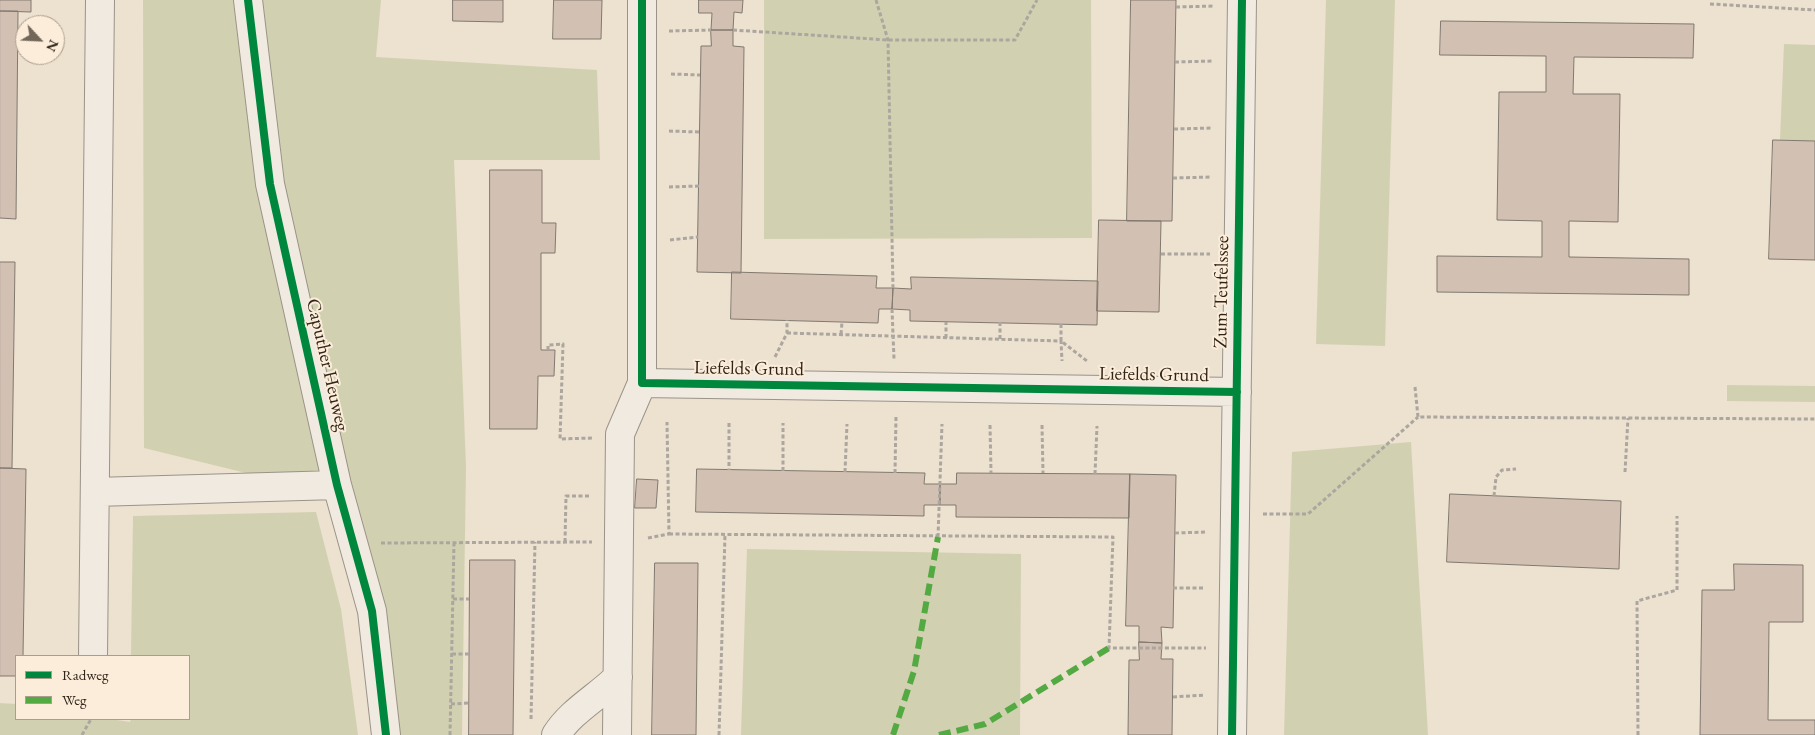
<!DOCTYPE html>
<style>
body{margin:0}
#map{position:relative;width:1815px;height:735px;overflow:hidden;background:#ede1d0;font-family:"EB Garamond",serif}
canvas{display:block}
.legend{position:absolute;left:15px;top:655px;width:175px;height:65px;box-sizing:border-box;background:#fbedd9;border:1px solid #aa9d8c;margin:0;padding:6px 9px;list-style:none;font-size:15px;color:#302419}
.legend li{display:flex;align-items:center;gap:10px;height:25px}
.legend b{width:25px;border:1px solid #aa9d8c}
.north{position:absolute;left:15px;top:15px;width:50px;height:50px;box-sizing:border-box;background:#fbedd9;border:1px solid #aa9d8c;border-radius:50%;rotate:115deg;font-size:14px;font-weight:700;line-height:20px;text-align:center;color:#302419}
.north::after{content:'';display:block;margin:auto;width:18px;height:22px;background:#726659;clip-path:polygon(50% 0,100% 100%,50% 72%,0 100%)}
</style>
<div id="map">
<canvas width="1815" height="735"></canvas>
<ul class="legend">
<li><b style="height:6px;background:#00873e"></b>Radweg</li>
<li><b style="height:6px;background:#54aa42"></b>Weg</li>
</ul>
<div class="north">N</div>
</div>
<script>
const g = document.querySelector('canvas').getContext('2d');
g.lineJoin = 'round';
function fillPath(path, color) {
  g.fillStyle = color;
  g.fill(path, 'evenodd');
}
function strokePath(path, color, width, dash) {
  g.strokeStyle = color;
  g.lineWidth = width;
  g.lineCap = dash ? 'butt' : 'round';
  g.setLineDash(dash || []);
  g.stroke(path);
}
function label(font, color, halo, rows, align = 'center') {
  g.font = font + ' "EB Garamond",serif';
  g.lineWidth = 4;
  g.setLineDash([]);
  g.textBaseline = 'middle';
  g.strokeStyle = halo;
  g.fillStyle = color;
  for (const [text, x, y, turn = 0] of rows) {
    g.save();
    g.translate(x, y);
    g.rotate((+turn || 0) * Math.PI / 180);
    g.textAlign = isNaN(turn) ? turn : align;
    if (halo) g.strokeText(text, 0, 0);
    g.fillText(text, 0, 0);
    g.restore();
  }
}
fillPath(new Path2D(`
 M143,0h238l-5,57 221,13 3,90h-146l12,307 -4,268h-64l-46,-236 -208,-51z
 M764,0h327l1,238 -328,1z
 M1326,0h69l-10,346 -69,-2z
 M1784,44l31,1v96l-35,-1z
 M1727,385l88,1v16l-88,-1z
 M1411,442l17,293h-144l8,-283z
 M316,512l25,97 17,126h-358v-32l16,1v15h94l20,3 1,-3h58v-63h-58l2,-140z
 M747,549l274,5 -1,181h-279z`), '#d1d1b1');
const building = new Path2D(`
 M0,0h31v12l-31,-1z
 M453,0h50v22l-50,-1z
 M554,0h48l-1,39h-48z
 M699,0h44l-1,13 -8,-1 -1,18h-22l1,-17h-13z
 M1131,0h45l-4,221h-45z
 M0,11h18l-2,208 -16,-1z
 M1441,21l253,3 -1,34 -119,-1 -1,37h47l-2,128 -49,-1v36l120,2v36l-252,-3v-36l105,1v-36l-45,-1 2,-128h47v-36l-106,-1z
 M711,30h22v16l11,1 -3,226 -44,-1 4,-226h10z
 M1773,140l42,1v119l-46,-1z
 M490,170h52v53h14l-1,30h-14v97h14l-1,26h-16l-1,53h-47z
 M1099,220l62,1 -2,91 -62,-1z
 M0,262h15l-3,206h-12z
 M732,272l145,4 -1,12h17l-1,21h-13l-1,14 -147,-4z
 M911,277l187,4 -1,44 -187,-4v-11l-18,-1 1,-21 18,1z
 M0,468l26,1 -3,187h-7v20h-16z
 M697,469l228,4 -1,11h16v21h-16v11l-228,-4z
 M957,473l173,1 -1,44 -173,-1v-12h-16v-21h16z
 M1130,474l46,1 -3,153 -12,-1 1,16 -23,-1v-16h-13z
 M637,479l21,1 -2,28h-21z
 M1450,494l171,7 -2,68 -172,-7z
 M470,560h45l-2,175h-44z
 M655,563h43l-2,172h-44z
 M1734,564l69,1v57h-34l-1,98h47v15h-115l2,-145h32z
 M1139,642l23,1 -1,16h12l-1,76h-44l1,-75h10z`);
fillPath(building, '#d2c0b3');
strokePath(building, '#81796f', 1);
const minor = new Path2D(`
 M248,0l22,184 67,301 35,126 14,124
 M642,0v383l595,9
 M95,492l242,-7
 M93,656l7,-656
 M556,735c15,-24 42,-38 62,-58
 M617,735l3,-301 22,-51
 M1232,735l10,-735`);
strokePath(minor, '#9b9388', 30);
strokePath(new Path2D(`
 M876,0l12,40 5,248
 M1710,4l105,6
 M1176,7l39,-1
 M733,30l155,10h127l22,-40
 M669,31l42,-1
 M1175,62l39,-1
 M671,74l29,1
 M1174,129l39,-1
 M669,131l30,1
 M1173,178l39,-1
 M669,187l30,-1
 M670,240l28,-3
 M1161,254h49
 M892,309l2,50
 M1061,324v17l26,20
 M787,333l274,8 1,20
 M841,334l1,-12
 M946,338v-16
 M1000,339v-17
 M548,350v-5l15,-1 -3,95 33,-1
 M775,357l12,-24v-13
 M1415,387l3,30 397,2
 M729,423v47
 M990,425l1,48
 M1042,425l1,48
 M783,471v-48
 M845,472l2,-48
 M1625,472l3,-54
 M895,473l1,-57
 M1095,474l2,-48
 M1494,496l2,-19 6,-7 14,-1
 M1263,514h45l110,-97
 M1175,533l32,-1
 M669,534l444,3 -4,111h97
 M938,537l4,-113
 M648,538l21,-4 -2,-112
 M565,542l1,-46h25
 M381,543l211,-1
 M1173,588h32
 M453,599h16
 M452,654h17
 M1173,697l32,-2
 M451,704l18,-1
 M531,719l4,-177
 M82,735l9,-16
 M450,735l4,-193
 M719,735l6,-200
 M1638,735l-1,-134 40,-11v-74`), '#aca69f', 3, [4, 2.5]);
strokePath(minor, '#f0eae1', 28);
strokePath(new Path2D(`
 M893,735l21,-64 24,-134
 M939,735l46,-11 124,-76`), '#54aa42', 6, [12, 6]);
strokePath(new Path2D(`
 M248,0l22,184 67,301 35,126 14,124
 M642,0v383l595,9
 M1232,735l10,-735`), '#00873e', 8);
label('19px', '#302419', '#fbedd9', [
 ["Zum Teufelssee",1222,292,-89],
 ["Caputher Heuweg",327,365,77],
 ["Liefelds Grund",749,369,1],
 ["Liefelds Grund",1154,375,1]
]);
</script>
